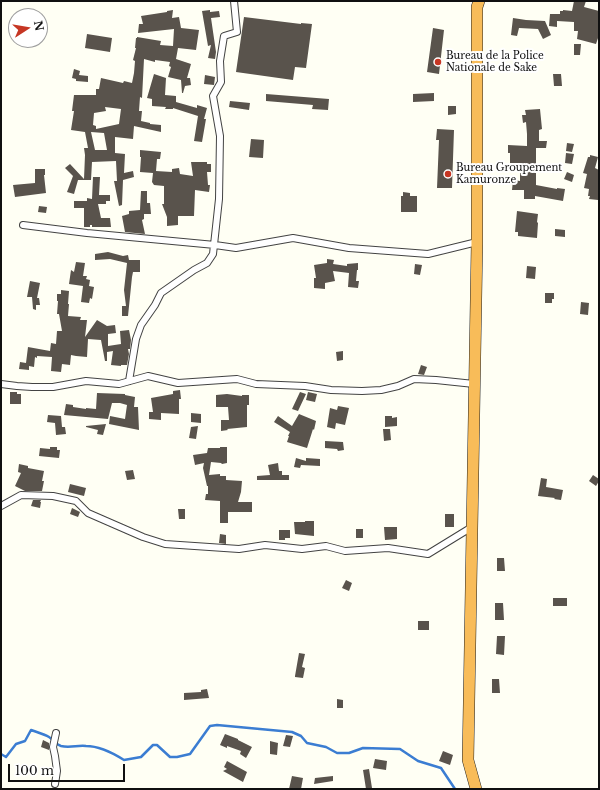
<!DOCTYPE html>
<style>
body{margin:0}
#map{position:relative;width:600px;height:790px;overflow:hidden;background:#fffff4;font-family:"Libre Baskerville",serif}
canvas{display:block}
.frame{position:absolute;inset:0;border:2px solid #101010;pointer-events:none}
.north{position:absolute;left:8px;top:8px;width:40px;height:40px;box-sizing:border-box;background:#fff;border:1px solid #9f9f9f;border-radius:50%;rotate:78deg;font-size:11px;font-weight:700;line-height:16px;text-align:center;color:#101010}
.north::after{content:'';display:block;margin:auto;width:14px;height:18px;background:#c63623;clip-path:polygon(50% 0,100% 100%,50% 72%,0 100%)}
.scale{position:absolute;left:8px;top:764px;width:117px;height:18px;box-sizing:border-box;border:2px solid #101010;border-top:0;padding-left:5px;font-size:12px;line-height:14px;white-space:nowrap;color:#101010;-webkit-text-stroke:3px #fff;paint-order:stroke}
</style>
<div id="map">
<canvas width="600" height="790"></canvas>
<div class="frame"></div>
<div class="north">N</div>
<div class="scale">100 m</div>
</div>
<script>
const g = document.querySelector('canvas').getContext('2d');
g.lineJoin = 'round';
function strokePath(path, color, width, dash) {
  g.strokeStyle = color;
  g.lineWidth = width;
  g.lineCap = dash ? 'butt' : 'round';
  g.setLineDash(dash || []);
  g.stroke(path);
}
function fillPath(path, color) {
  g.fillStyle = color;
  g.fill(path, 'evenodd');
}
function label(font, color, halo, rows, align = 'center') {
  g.font = font + ' "Libre Baskerville",serif';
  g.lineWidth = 4;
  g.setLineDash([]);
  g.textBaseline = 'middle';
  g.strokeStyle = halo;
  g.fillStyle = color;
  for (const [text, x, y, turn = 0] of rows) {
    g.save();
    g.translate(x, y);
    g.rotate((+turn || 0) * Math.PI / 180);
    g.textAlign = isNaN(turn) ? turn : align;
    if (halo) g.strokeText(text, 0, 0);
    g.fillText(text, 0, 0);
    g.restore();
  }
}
strokePath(new Path2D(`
 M1,754l5,3 10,-13 9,-3 6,-11c5,2 13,4 18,7 5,3 5,7 12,9 9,2 17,-1 25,0 14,0 27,7 38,14l17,-3 12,-12h4l13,12h7l13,-3 20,-28 7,-1 75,7 9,4 6,7 19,4 11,6h12l14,-5 37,1 18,12 23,7 14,21`), '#3b7dd2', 2.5);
fillPath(new Path2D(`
 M574,1h12l-2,6 15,4v24l-3,9 -19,-5 1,-8h-4v-9l-17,-1v6l-8,-1 1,-12h10v-3h3v-1l9,1z
 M173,10l-1,8 7,-1 2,11 18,2 -3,20 -18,-2 -2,11 15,5 -4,14h3l1,7 -6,1 -2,7h-1l-1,-13 -13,-3 3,-10 -2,-1 1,-4 -15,-2v2l-11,-3 -2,39 -2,-1 -1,14h3l-1,10 9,2v1l11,1v7l-27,-6 -1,13 -18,-2v16l10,1 -1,19 9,-2 1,6 -11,3 -1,25 -3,1 -5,-25h3l-1,-20 -24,1 -1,18h-13l-4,14 -7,-2 6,-16 -8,-8 5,-4 14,15 1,-24 -1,-7h4l-3,-16 -14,-2 3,-19h-2l2,-16h22v-6h3l2,-11 22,5 1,-2 8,2 2,-10 1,-12 -2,-1 3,-12h-1l1,-10h1v-1l24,4 -1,4 13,1 1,-17 -36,4 1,-9h4l-2,-8 26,-4v-1zM105,107l16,2 -2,15 -23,5v-3l-3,-1 1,-12 12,-2zM91,132l13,1 3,17h-12z
 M210,10v2l9,-1 1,6 -9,1 5,34 -1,7 -7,-1 3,-13 -3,1 -6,-35z
 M244,17l57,7v-1l11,1 -6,44 -11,-1 -2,13 -57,-8z
 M513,18l13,2 19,1 6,14 -8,4 -5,-10 -19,-1 -2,8 -6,-1z
 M433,28l11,2 -5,44 -12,-2z
 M87,34l25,4 -2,14 -25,-4z
 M574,44h7l-1,11h-6z
 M74,69l6,2 -1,4 9,1v6l-12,-1v-2l-4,-1z
 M154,74l12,4 -1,17 11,1v6l21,6v-3l10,3 -3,11h2l-4,23 -8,-1 4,-25 -25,-8v1h-8l1,-2 -14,-1v-7l-5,-1z
 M553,74h8l1,12h-8z
 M205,75l10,2 -1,8 -10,-1z
 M434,93v8l-21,1v-8z
 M266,94l63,5 -1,11 -16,-1 1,-4 -47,-4z
 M230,101l20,2 -1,7 -20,-3z
 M448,106h8v8l-8,1z
 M540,109l2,20 -3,1v11h8l-1,7h-10v37l21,4v-1l8,1 -2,12 -28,-5v3h-11v-9h-12l1,-10 7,1v-18h-10v-10h-2v-8l19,1v-12l-1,-12 -3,1 -1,-8h4l-1,-5z
 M437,129l17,1 -2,58h-15l2,-48h-3z
 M251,139l13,1 -1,18 -14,-1z
 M567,143l7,1 -2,8 -6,-1z
 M140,150l21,2 -1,7h-3l-1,12 16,1v-3l7,-1 1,6 13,2 -2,-14h16v2h4v8h-4l1,13h2l-1,7 -14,-2 -1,26h-16v9l-11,1v-9l-5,-13h2v-18l-10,-1 -2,-3 1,-9 -13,-1 1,-15h-1z
 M566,153l8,1 -2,10 -7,-1z
 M590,155l8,2 -3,11 4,2 -1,30 -9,-1 1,-3h-2l1,-7 -5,-1 3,-14 -4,-1 5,-16h2z
 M35,169h10v6h-1l2,18 -31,4 -2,-12 22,-2z
 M567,172l7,3 -2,7 -8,-3z
 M93,177h7l-1,18h11v6h-4v3h-8l3,14h9l1,9h-19v-2h-2v2h-6v-19h-10v-7h13v-3l5,1z
 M141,191h6v12h3l1,11h-7v5l-2,1 3,14 -20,-2 -3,-16 7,-2v-3l11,-1z
 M403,192l7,1v3h7v16h-16v-16h2z
 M39,206l8,1 -1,6 -8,-1z
 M517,211l21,3 -1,8 1,1 -1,15 -19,-2v-4h-3z
 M555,229l10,1v7l-10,-1z
 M108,252l15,4 5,-1 1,5h11v12h-7l-1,5 -4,39h-6v-10h4l-2,-16 3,-27 -17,-4 -15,1v-6z
 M327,259l7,1 -1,4 14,2v-2l11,-1v7h-1l-1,11h3l-1,7 -10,-1 1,-14 -16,-2 2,10 -10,2v6l-11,-1v-10h2l-2,-13 13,-2z
 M76,262l9,1 -2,13h4l-1,3 4,1 -1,6 5,1 -2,12 -2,-1 -1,5 -8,-1 2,-16 -14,-2 2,-14 3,2z
 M415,264l7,1 -2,10 -6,-1z
 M527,266l9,1 -1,12 -9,-1z
 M30,281l10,2 -3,15h2l1,7h-4v5l-3,-1 -1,-12h-5z
 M61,290l8,1 -1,13h1l-1,12 13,1 -1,3h7l-2,17 12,-17 10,6 8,-1 1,8 -8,1v12l13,-2 -1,-13 9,-1 2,10 -1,9h-2l1,5 -2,11h-6v1l-10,-1 2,-14 -6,1v9h-2l-4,-21 -13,-1 -1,18 -11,-1 -5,-1 -1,10 -8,-1 -1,8 -10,-1 1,-14 -15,-1v2l-2,-1 -1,10 -5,-1v4l-10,-1 1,-7 6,1 2,-16 22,4 1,-8 5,1 1,-13h5l-3,-17h-2l1,-13h-1v-7h4z
 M545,293h9v6h-2v4h-7z
 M581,302l8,1 -1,12 -8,-1z
 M343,351v9l-6,1 -1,-9z
 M421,365l6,2 -3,8 -6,-1z
 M180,390l1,9h-2v15l-18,-1v7l-12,-1v-7h4l-2,-14 22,-4v-3z
 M10,392h7v2h4v10h-11z
 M300,392l6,2 -8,17 -6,-2z
 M308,392l9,2 -2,8 -9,-2z
 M97,393l28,1v1l10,2 -1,10h4l1,23 -30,-6 1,-8 15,3 2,-14 -7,-2h-8l-4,16 -44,-4 2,-11 7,1v2l13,2v-1l10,1z
 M227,394l15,2v-1h7v10h-2v22l-20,2 1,1 -7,1v-11h8l-1,-13h-12v-12z
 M338,406l11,2 -4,17 -9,-2 -1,6 -8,-2 3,-19 7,2z
 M191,413l10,1v9l-10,-1z
 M299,414l17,7 -2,9 -1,-1 -6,19 -20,-6 2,-6h-1l2,-4 -16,-10 4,-6 14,10z
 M48,415l13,1 1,11h3l1,7 -10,1 -1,-12 -8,-1z
 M385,416h7v2l5,-1v9l-12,1z
 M106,424l-3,11 -6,-1 1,-4 -12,-3v-1z
 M198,426l-2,13 -7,-1 2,-11z
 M383,429h7l1,11 -7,1z
 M325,441l18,1 1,8 -6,1 -1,-2 -12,-1z
 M50,447h7v3h3l-1,8 -20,-2 1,-8 10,1z
 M220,447h7v16l-5,1 -1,-1 -10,-1 -2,13 11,-1v2h6v4l16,1 -1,11 -3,10h14v10h-24v11h-8v-22l-15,-1 1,-6h2v-8h-1l-4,-18 1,-5 -9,2 -2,-10 14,-2 1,-5h12z
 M296,458l10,3v-3l14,1v7l-19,-1 -1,3 -6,-1z
 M278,463l1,8h3v4h7v5h-32v-4l13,-1 -2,-10z
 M19,464l9,2v2l16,3 -2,10h2l-2,10h-17l-10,-5 6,-13 -3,-1z
 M133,470l2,9 -8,1 -2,-9z
 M593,475l6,4v2l-3,5 -7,-5z
 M541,478l6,1 -1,8 17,3 -2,10 -7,-1 1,-1 -17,-2z
 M70,484l16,4 -2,8 -16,-4z
 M33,500h8l-1,2h1l-1,6 -9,-2z
 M72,508l8,4 -2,5 -8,-3z
 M178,509h7v10h-6z
 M445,514h9v13h-9z
 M305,521h9v15l-19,-2 -1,-12h11z
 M384,527h13v12l-12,1z
 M356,529h7v9h-7z
 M279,530h11v8h-5v2h-6z
 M220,534l6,1v9l-7,-1z
 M497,558h7l1,13h-8z
 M346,580l6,3 -3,8 -7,-3z
 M553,598h14v8h-14z
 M495,603h8l1,17h-9z
 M418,621h11v9h-11z
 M497,636h8l-1,19 -8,-1z
 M299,653l6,1 -3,13 3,1 -2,10 -8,-1v-1z
 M492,679h7l1,14h-8z
 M207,689l2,9 -25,2v-7l17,-1v-2z
 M337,699l6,1v8h-6z
 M225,734l13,5v1l14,7 -6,11 -6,-4 1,-3 -14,-5v2l-7,-3z
 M286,735l7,1 -3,11 -7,-1z
 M43,740l6,3v7l-8,-3z
 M270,741l8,2 -1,12 -7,-1z
 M443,751l10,4 -3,10 -11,-4z
 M375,759l12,2 -1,9 -13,-2z
 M227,761l20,11 -4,10 -20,-11 4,-2 -3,-2z
 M369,769l3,19 -6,1 -3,-19z
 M292,776l11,2 -2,11h-12z
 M333,776v5l-19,3 1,-6z`), '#59534c');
const street = new Path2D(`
 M23,225l64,8 128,12 21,3 57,-10 56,10 79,6 49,-12
 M129,381l7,-42 5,-14 14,-20 6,-12 33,-23 13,-7 6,-9 6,-55 1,-63 -7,-40 8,-14 -1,-21 4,-25 13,-4 -3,-31
 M1,384l16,2 15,1h21l33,-6 33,3 29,-8 30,7 59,-4 19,5 49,2 26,4 31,1 19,-1 17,-4 16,-7 22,1 38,4
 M1,506l20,-11 32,1 23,5 12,12 55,24 22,7 74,5 26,-4 37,4 24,-3 19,5 43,-3 40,6 44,-27
 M55,784l2,-13 -2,-15 -2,-9 3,-14`);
const highway = new Path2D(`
 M476,789l-8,-29 9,-518v-235l2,-6`);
strokePath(street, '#434343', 8);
strokePath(highway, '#212121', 12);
strokePath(street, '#fff', 6);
strokePath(highway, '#f8bc59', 11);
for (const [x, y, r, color] of [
 [438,62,4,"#c63623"],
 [448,174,4,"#c63623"]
]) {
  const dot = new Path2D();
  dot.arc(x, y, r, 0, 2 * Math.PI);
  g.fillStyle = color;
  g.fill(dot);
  strokePath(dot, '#fff', 1.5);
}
label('10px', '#101010', '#fff', [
 ["Bureau de la Police",446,56],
 ["Nationale de Sake",446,68],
 ["Bureau Groupement",456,168],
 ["Kamuronze",456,180]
], 'left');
</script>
